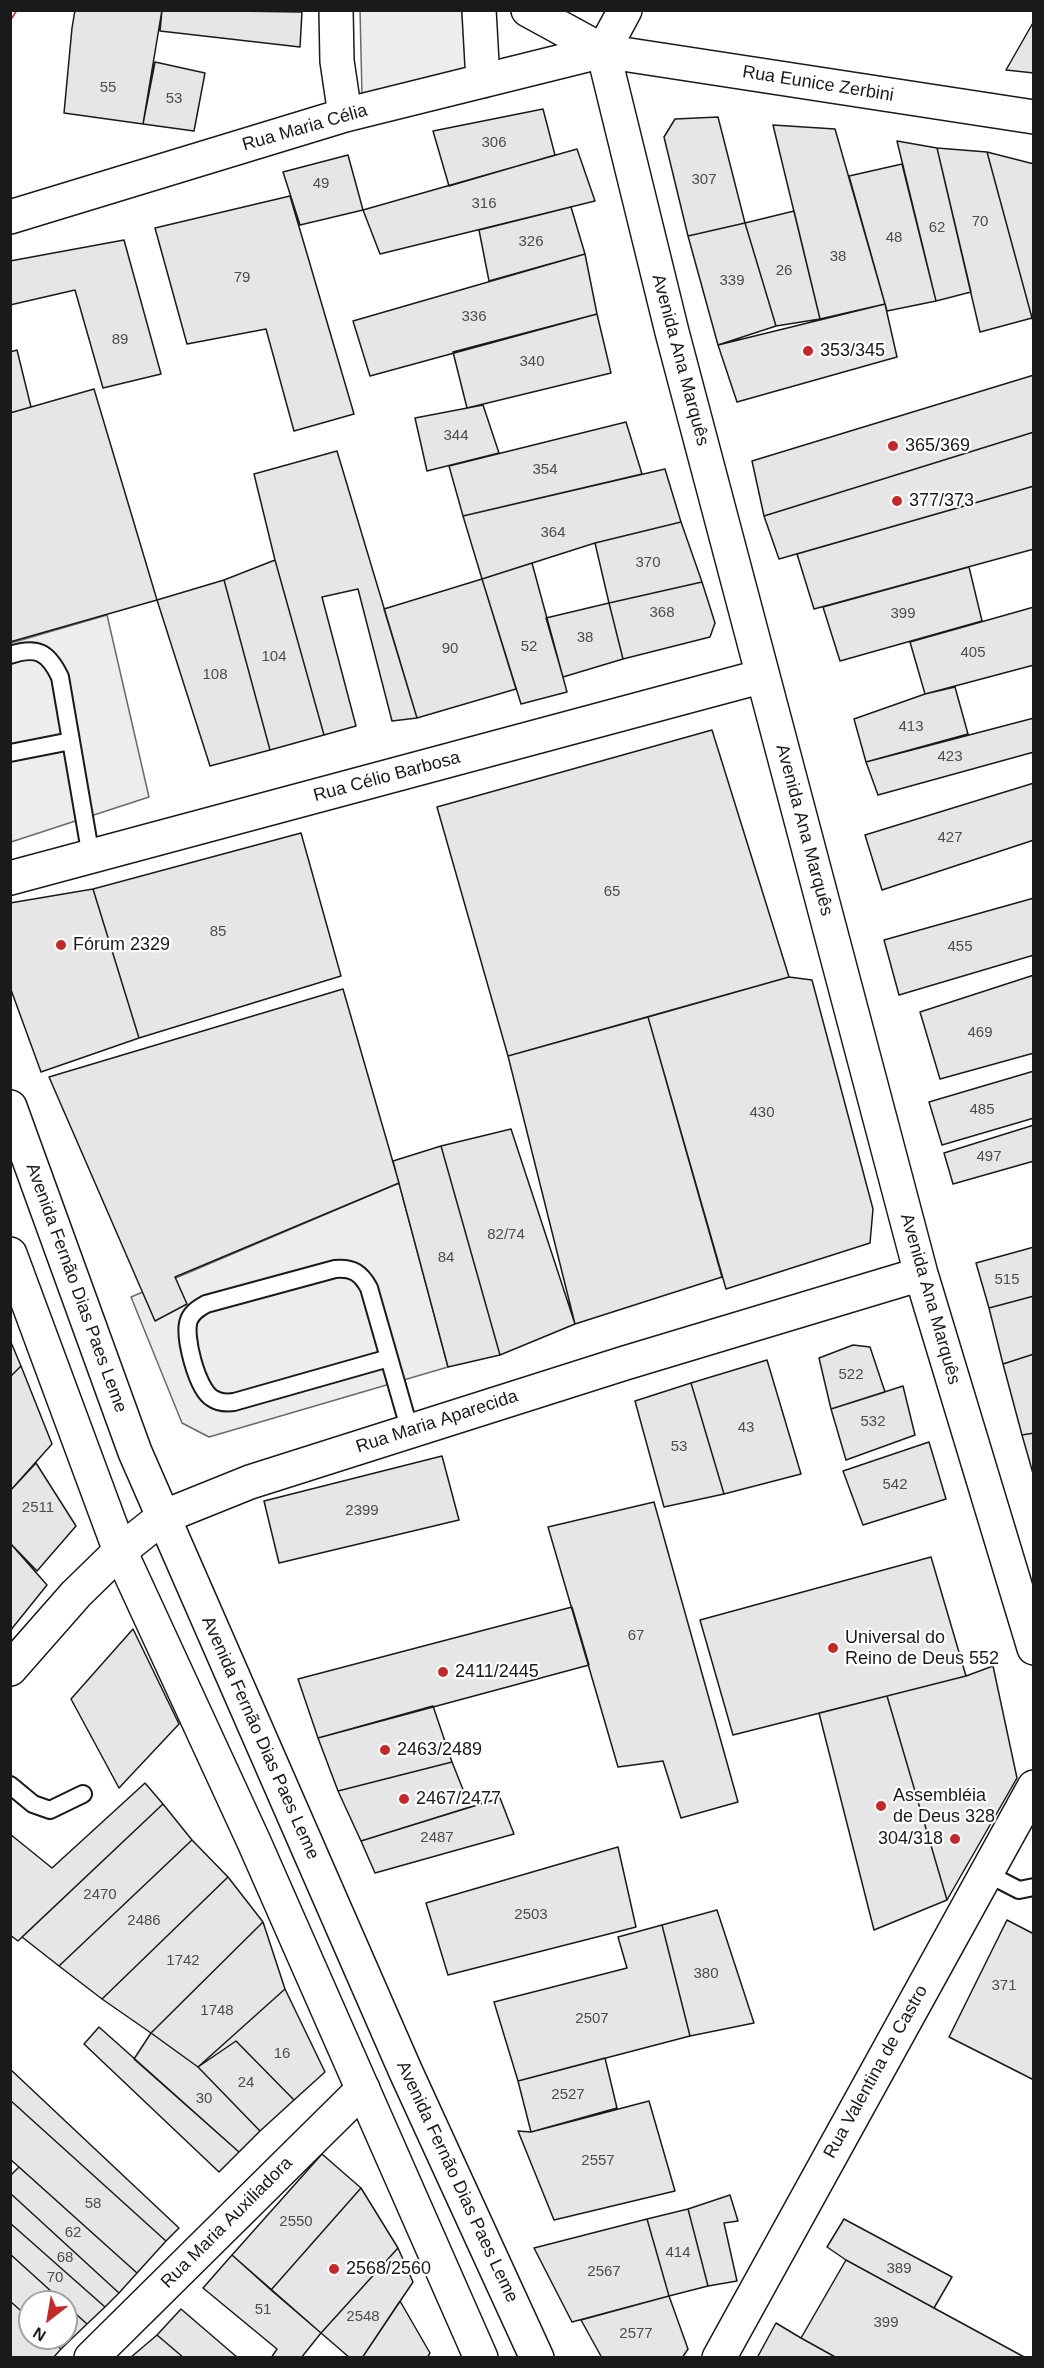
<!DOCTYPE html>
<meta charset="utf-8">
<style>
body{margin:0}
#map{position:relative;width:1044px;height:2368px;overflow:hidden;background:#fff;font-family:Helvetica,sans-serif}
canvas{display:block}
.frame{position:absolute;inset:0;border:12px solid #1a1a1a;pointer-events:none}
.north{position:absolute;left:18px;top:2290px;width:60px;height:60px;box-sizing:border-box;background:#fff;border:2px solid #a3a3a3;border-radius:50%;rotate:211deg;font-size:16px;font-weight:700;line-height:24px;text-align:center;color:#1a1a1a}
.north::after{content:'';display:block;margin:auto;width:21px;height:27px;background:#c62828;clip-path:polygon(50% 0,100% 100%,50% 72%,0 100%)}
</style>
<div id="map">
<canvas width="1044" height="2368"></canvas>
<div class="frame"></div>
<div class="north">N</div>
</div>
<script>
const g = document.querySelector('canvas').getContext('2d');
g.lineJoin = 'round';
function fillPath(path, color) {
  g.fillStyle = color;
  g.fill(path, 'evenodd');
}
function strokePath(path, color, width, dash) {
  g.strokeStyle = color;
  g.lineWidth = width;
  g.lineCap = dash ? 'butt' : 'round';
  g.setLineDash(dash || []);
  g.stroke(path);
}
function label(font, color, halo, rows, align = 'center') {
  g.font = font + ' Helvetica,sans-serif';
  g.lineWidth = 4.5;
  g.setLineDash([]);
  g.textBaseline = 'middle';
  g.strokeStyle = halo;
  g.fillStyle = color;
  for (const [text, x, y, turn = 0] of rows) {
    g.save();
    g.translate(x, y);
    g.rotate((+turn || 0) * Math.PI / 180);
    g.textAlign = isNaN(turn) ? turn : align;
    if (halo) g.strokeText(text, 0, 0);
    g.fillText(text, 0, 0);
    g.restore();
  }
}
const built = new Path2D(`
 M360,11h102l4,58 -104,26z
 M107,615l42,182 -138,45v-199z
 M399,1183l49,184 -239,70 -27,-14 -51,-126z`);
fillPath(built, '#ededed');
strokePath(built, '#6a6a6a', 1.5);
const building = new Path2D(`
 M75,10h87l-19,114 -79,-11 8,-85z
 M162,10l140,2 -2,35 -140,-16z
 M1034,21v52l-28,-3z
 M155,62l50,11 -11,58 -51,-7z
 M543,109l12,46 -106,31 -16,-55z
 M718,117l27,106 -57,13 -24,-99 11,-18z
 M773,125l62,4 50,175 -65,15z
 M897,141l40,7 34,144 -35,9z
 M937,148l50,4 45,166 -52,14z
 M577,149l18,52 -215,53 -17,-44z
 M987,152l47,12v160l-2,-6z
 M348,155l15,55 -63,15 -17,-53z
 M902,164l34,137 -49,10 -38,-135z
 M290,196l64,218 -60,17 -28,-102 -79,15 -32,-116z
 M571,207l14,47 -96,27 -10,-51z
 M794,211l26,108 -44,7 -31,-103z
 M745,223l31,103 -58,19 -30,-109z
 M124,240l37,134 -58,14 -28,-98 -65,15v-44z
 M585,254l12,60 -227,62 -17,-55z
 M885,304l12,53 -160,45 -19,-57z
 M597,314l14,59 -144,35 -14,-56z
 M17,350l14,57 -21,6v-61z
 M1034,375v57l-270,84 -12,-55z
 M94,389l63,211 -147,42v-229z
 M483,405l16,48 -72,18 -12,-53z
 M626,422l16,52 -179,42 -14,-50z
 M1034,432v54l-255,73 -15,-43z
 M337,451l80,267 -25,3 -34,-132 -36,8 34,129 -32,9 -49,-175 -21,-86z
 M665,469l16,53 -86,21 -113,36 -19,-63z
 M1034,486v63l-220,60 -17,-55z
 M681,522l21,60 -93,21 -14,-60z
 M275,560l49,175 -54,15 -46,-170z
 M532,563l35,129 -46,12 -39,-125z
 M969,567l13,54 -142,40 -17,-54z
 M482,579l34,110 -99,29 -33,-109z
 M224,580l46,170 -60,16 -53,-166z
 M702,582l13,41 -5,14 -87,22 -14,-56z
 M609,603l14,56 -60,18 -17,-59z
 M1034,607v58l-109,29 -15,-52z
 M955,687l13,47 -102,28 -12,-43 71,-25z
 M1034,718v34l-156,43 -12,-33z
 M712,730l77,247 -281,79 -71,-249z
 M1034,783v57l-152,50 -17,-55z
 M301,833l40,143 -202,62 -46,-149z
 M93,889l46,149 -98,34 -31,-85v-84z
 M1034,898v57l-135,40 -15,-55z
 M1034,975v78l-94,26 -20,-67z
 M789,977l23,3 61,229 -3,34 -144,46 -78,-272z
 M343,989l56,194 -224,94 12,27 -32,17 -106,-244z
 M648,1017l74,260 -147,47 -67,-268z
 M1034,1071v47l-92,27 -13,-43z
 M1034,1125v36l-81,23 -9,-31z
 M511,1129l64,195 -75,31 -59,-209z
 M441,1146l59,209 -52,12 -55,-206z
 M1034,1247v49l-45,12 -13,-45z
 M1034,1296v58l-31,10 -14,-56z
 M10,1340l11,26 -11,11z
 M853,1345l17,2 15,45 -54,17 -12,-51z
 M1034,1354v79l-12,2 -19,-71z
 M767,1360l34,114 -77,20 -33,-111z
 M21,1366l31,78 -42,47v-114z
 M691,1383l33,111 -60,13 -29,-106z
 M903,1386l12,49 -69,25 -15,-51z
 M1034,1433v44l-12,-42z
 M929,1442l17,57 -83,26 -20,-54z
 M442,1456l17,64 -180,43 -15,-62z
 M36,1463l40,63 -39,45 -27,-28v-52z
 M654,1502l84,300 -57,16 -18,-57 -45,6 -70,-240z
 M10,1543l37,42 -37,46z
 M931,1557l35,119 -233,59 -33,-115z
 M572,1607l17,58 -271,73 -20,-59z
 M133,1629l46,95 -60,64 -48,-89z
 M993,1666l24,112 -70,122 -60,-204 79,-20z
 M887,1696l60,204 -73,30 -55,-217z
 M433,1706l19,56 -114,29 -20,-53z
 M452,1762l18,45 -109,34 -23,-50z
 M145,1783l18,21 -145,137 -8,-6v-101l42,34z
 M500,1798l14,36 -139,39 -14,-32z
 M163,1804l29,36 -133,126 -37,-29z
 M192,1840l36,37 -126,122 -43,-33z
 M618,1847l18,80 -188,48 -22,-72z
 M228,1877l35,45 -112,111 -49,-34z
 M717,1910l37,113 -64,13 -28,-111z
 M1007,1920l27,14v146l-85,-43z
 M263,1922l22,67 -87,78 -47,-34z
 M662,1925l28,111 -172,45 -24,-79 133,-34 -9,-31z
 M285,1989l40,83 -31,28 -58,-59 -38,26z
 M99,2027l140,125 -20,20 -135,-128z
 M151,2033l47,34 62,64 -21,21 -105,-93z
 M236,2041l58,59 -34,31 -62,-64z
 M605,2058l12,50 -86,24 -13,-51z
 M10,2069l169,159 -13,13 -156,-141z
 M10,2100l156,141 -29,32 -127,-114z
 M649,2101l26,90 -121,29 -36,-89 13,1z
 M322,2154l39,34 -90,102 -39,-35z
 M19,2167l118,106 -18,20 -109,-100v-17z
 M361,2188l37,60 -77,85 -50,-43z
 M10,2193l109,100 -14,14 -95,-84z
 M730,2195l8,26 -14,2 13,58 -29,5 -20,-77z
 M688,2209l20,77 -39,10 -22,-77z
 M647,2219l22,77 -97,26 -38,-74z
 M844,2219l108,58 -18,31 -88,-48 -19,-13z
 M10,2223l95,84 -18,17 -21,-19v-3h-3l-53,-48z
 M398,2248l15,34 -51,76h-12l-29,-25z
 M10,2254l53,48h-33v17l-20,-18z
 M232,2255l89,78 -20,25h-30l6,-9 -74,-61z
 M846,2260l88,48 92,50h-189l-36,-20z
 M669,2296l19,53 -6,9h-80l-21,-38z
 M10,2301l20,18v19h19l12,11 -8,9h-43z
 M400,2301l30,52 -3,5h-65z
 M66,2305l21,19 -26,25 -12,-11h17z
 M181,2309l57,49h-54l-27,-23z
 M776,2323l25,15 36,20h-80z
 M157,2335l27,23h-54z`);
fillPath(building, '#e6e6e6');
strokePath(building, '#1a1a1a', 1.5);
const lane = new Path2D(`
 M10,655c27,-9 38,-3 50,22l31,180
 M10,753l61,-12
 M389,1358l-155,44c-8,1 -15,1 -22,-4 -15,-9 -29,-63 -23,-78 3,-8 10,-12 17,-16l129,-35c17,-2 26,4 34,19l41,143
 M10,1785l23,19 17,6 33,-16
 M986,1873l33,17 15,-3`);
const street = new Path2D(`
 M336,10l1,51 8,54
 M479,10l4,71
 M528,10l75,41 431,66
 M625,10l-22,41 69,281 249,942 113,374
 M10,217l335,-102 258,-64
 M10,878l753,-202
 M10,1669l66,-75 44,-43 43,-34 87,-35 375,-119 296,-89
 M91,2358l272,-269
 M719,2358l315,-571`);
const secondary = new Path2D(`
 M10,1107l125,345 270,618 132,288
 M10,1254l110,297 134,291 227,516`);
strokePath(lane, '#1a1a1a', 20);
strokePath(street, '#1a1a1a', 36);
strokePath(secondary, '#1a1a1a', 36);
strokePath(lane, '#fff', 16);
strokePath(street, '#fff', 33);
strokePath(secondary, '#fff', 33);
strokePath(new Path2D(`
 M10,21l7,-11`), '#c62828', 1.5, [21, 4.5, 3, 4.5]);
for (const [x, y, r, color] of [
 [808,351,6,"#c62828"],
 [893,446,6,"#c62828"],
 [897,501,6,"#c62828"],
 [61,945,6,"#c62828"],
 [833,1648,6,"#c62828"],
 [443,1672,6,"#c62828"],
 [385,1750,6,"#c62828"],
 [404,1799,6,"#c62828"],
 [881,1806,6,"#c62828"],
 [955,1839,6,"#c62828"],
 [334,2269,6,"#c62828"]
]) {
  const dot = new Path2D();
  dot.arc(x, y, r, 0, 2 * Math.PI);
  g.fillStyle = color;
  g.fill(dot);
  strokePath(dot, '#fff', 2);
}
label('15px', '#4d4d4d', null, [
 ["55",108,88],
 ["53",174,99],
 ["306",494,143],
 ["307",704,180],
 ["49",321,184],
 ["316",484,204],
 ["70",980,222],
 ["62",937,228],
 ["48",894,238],
 ["326",531,242],
 ["38",838,257],
 ["26",784,271],
 ["79",242,278],
 ["339",732,281],
 ["336",474,317],
 ["89",120,340],
 ["340",532,362],
 ["344",456,436],
 ["354",545,470],
 ["364",553,533],
 ["370",648,563],
 ["368",662,613],
 ["399",903,614],
 ["38",585,638],
 ["52",529,647],
 ["90",450,649],
 ["405",973,653],
 ["104",274,657],
 ["108",215,675],
 ["413",911,727],
 ["423",950,757],
 ["427",950,838],
 ["65",612,892],
 ["85",218,932],
 ["455",960,947],
 ["469",980,1033],
 ["485",982,1110],
 ["430",762,1113],
 ["497",989,1157],
 ["82/74",506,1235],
 ["84",446,1258],
 ["515",1007,1280],
 ["522",851,1375],
 ["532",873,1422],
 ["43",746,1428],
 ["53",679,1447],
 ["542",895,1485],
 ["2511",38,1508],
 ["2399",362,1511],
 ["67",636,1636],
 ["2487",437,1838],
 ["2470",100,1895],
 ["2503",531,1915],
 ["2486",144,1921],
 ["1742",183,1961],
 ["380",706,1974],
 ["371",1004,1986],
 ["1748",217,2011],
 ["2507",592,2019],
 ["16",282,2054],
 ["24",246,2083],
 ["2527",568,2095],
 ["30",204,2099],
 ["2557",598,2161],
 ["58",93,2204],
 ["2550",296,2222],
 ["62",73,2233],
 ["414",678,2253],
 ["68",65,2258],
 ["389",899,2269],
 ["2567",604,2272],
 ["70",55,2278],
 ["51",263,2310],
 ["2548",363,2317],
 ["399",886,2323],
 ["2577",636,2334]
]);
label('18px', '#1a1a1a', '#fff', [
 ["Rua Eunice Zerbini",818,84,9],
 ["Rua Maria Célia",305,128,-16],
 ["Avenida Ana Marquês",680,360,75],
 ["Rua Célio Barbosa",387,777,-15],
 ["Avenida Ana Marquês",804,830,75],
 ["Avenida Fernão Dias Paes Leme",76,1288,70],
 ["Avenida Ana Marquês",930,1299,74],
 ["Rua Maria Aparecida",437,1422,-18],
 ["Avenida Fernão Dias Paes Leme",260,1738,66],
 ["Rua Valentina de Castro",876,2072,-61],
 ["Avenida Fernão Dias Paes Leme",457,2182,65],
 ["Rua Maria Auxiliadora",227,2223,-45]
]);
label('18px', '#1a1a1a', '#fff', [
 ["353/345",820,351],
 ["365/369",905,446],
 ["377/373",909,501],
 ["Fórum 2329",73,945],
 ["Universal do",845,1638],
 ["Reino de Deus 552",845,1659],
 ["2411/2445",455,1672],
 ["2463/2489",397,1750],
 ["Assembléia",893,1796],
 ["de Deus 328",893,1817],
 ["2467/2477",416,1799],
 ["304/318",943,1839,"right"],
 ["2568/2560",346,2269]
], 'left');
</script>
